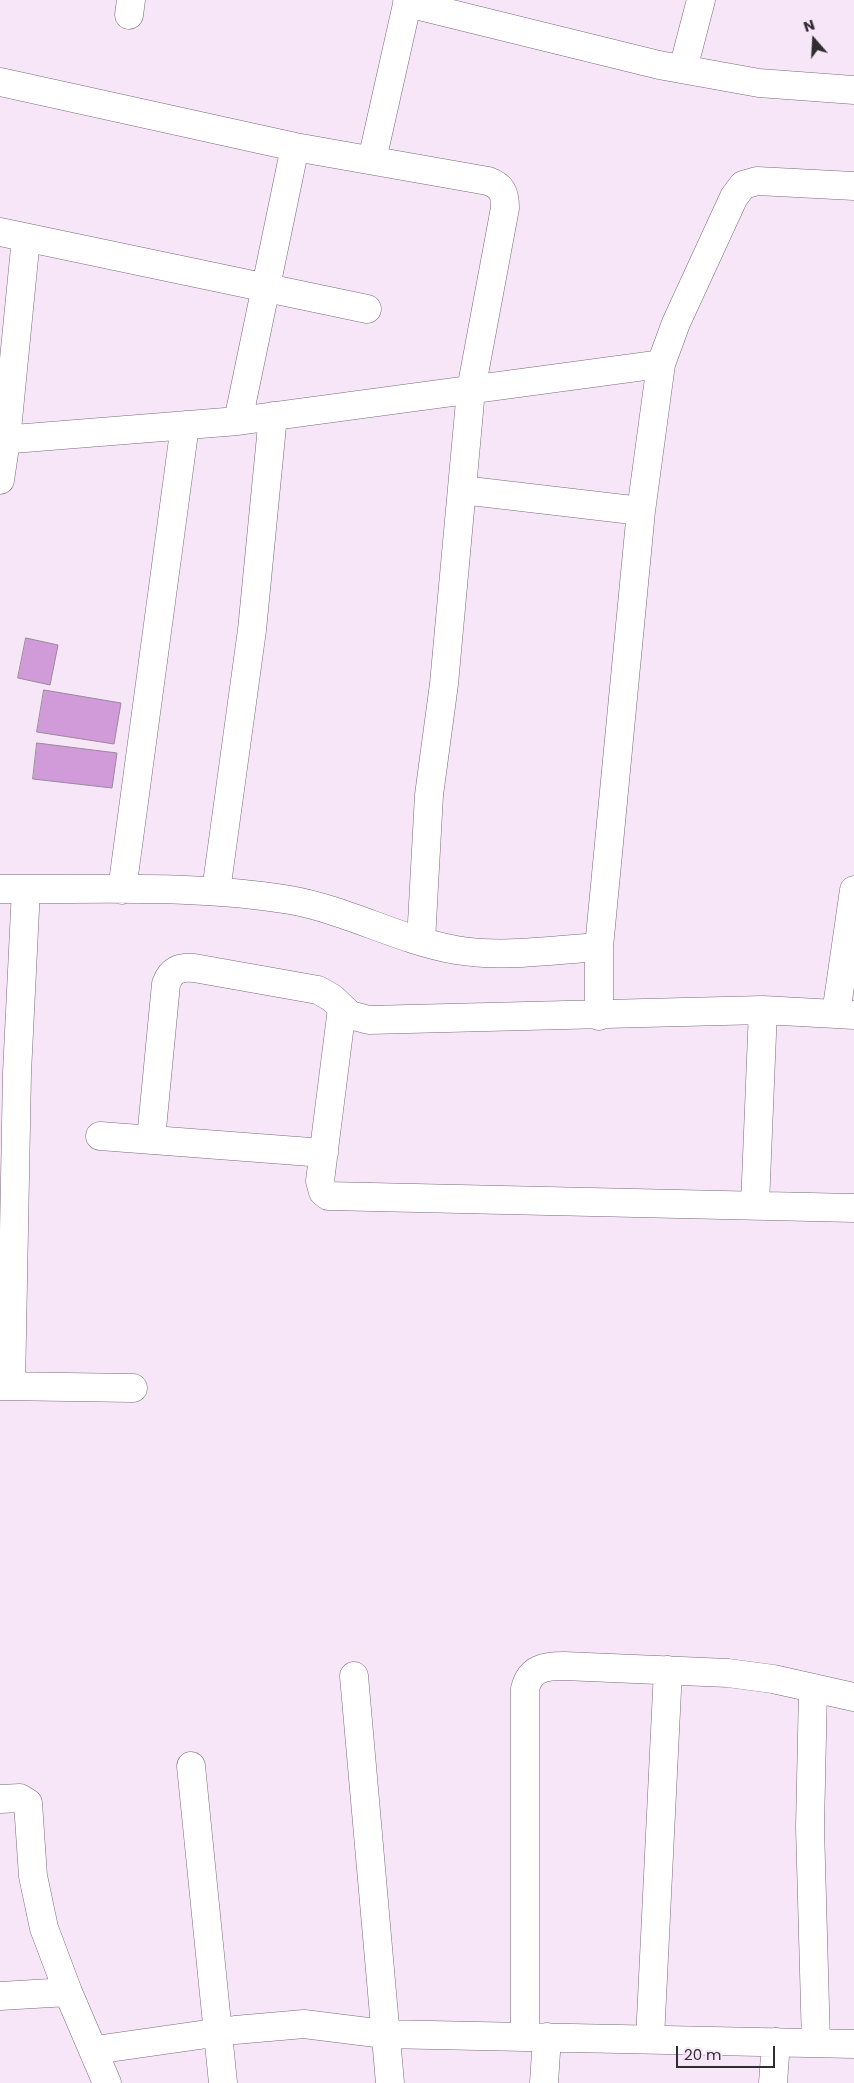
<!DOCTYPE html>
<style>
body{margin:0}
#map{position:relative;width:854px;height:2083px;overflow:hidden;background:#f7e6f8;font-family:Poppins,sans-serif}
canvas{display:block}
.north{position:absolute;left:789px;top:15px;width:50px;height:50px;-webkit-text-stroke:4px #f7e6f8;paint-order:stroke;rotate:341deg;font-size:14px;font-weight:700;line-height:20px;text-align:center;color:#312b32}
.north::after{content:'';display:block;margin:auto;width:18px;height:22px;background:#312b32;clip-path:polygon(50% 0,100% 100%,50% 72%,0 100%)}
.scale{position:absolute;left:676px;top:2046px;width:99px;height:22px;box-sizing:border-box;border:2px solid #312b32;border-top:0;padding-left:6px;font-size:15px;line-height:18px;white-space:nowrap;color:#312b32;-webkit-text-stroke:4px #f7e6f8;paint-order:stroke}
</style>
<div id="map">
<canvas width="854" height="2083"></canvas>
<div class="north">N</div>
<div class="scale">20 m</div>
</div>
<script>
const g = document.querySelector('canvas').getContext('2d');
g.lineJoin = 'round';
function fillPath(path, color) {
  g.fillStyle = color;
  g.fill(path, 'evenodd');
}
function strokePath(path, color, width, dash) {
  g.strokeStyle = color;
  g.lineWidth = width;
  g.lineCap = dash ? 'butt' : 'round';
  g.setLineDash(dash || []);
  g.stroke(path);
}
const building = new Path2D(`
 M26,638l32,7 -8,40 -32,-7z
 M44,690l77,13 -7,41 -77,-12z
 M37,743l80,10 -5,35 -79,-9z`);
fillPath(building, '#d19ad8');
strokePath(building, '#988a9a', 1);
const minor = new Path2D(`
 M407,3l252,62 100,18 95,7
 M129,15l2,-15
 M683,69l18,-69
 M0,82l295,65 193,34c14,5 17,12 17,27l-34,182 -27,294 -15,111 -8,146
 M372,160l36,-160
 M0,232l367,77
 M238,421l57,-274
 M0,440l238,-19 423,-57
 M0,480l6,-40 20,-202
 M462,490l179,21
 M0,889c96,1 195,-5 290,11 57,10 109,40 166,50 46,8 97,0 143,-3
 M122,890l63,-465
 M216,891l36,-261 21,-214
 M342,1008l-22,173 3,11 5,4 526,12
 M836,1014l18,-124
 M599,1016v-69l42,-436 20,-147 15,-41 58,-126 9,-12 14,-4 97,5
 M100,1136l224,17
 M151,1139l15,-155c5,-14 13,-17 28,-16l124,22 14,8 18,17 19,5 394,-10 91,5
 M755,1205l8,-195
 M0,1386l133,2
 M11,1386l6,-313 9,-184
 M354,1676l36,407
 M813,1690l-3,137 6,216
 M191,1766l32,317
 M0,1799l20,-1 8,5 5,73 11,52 24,64 39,91
 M0,1996l68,-4
 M525,2036v-347c5,-21 20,-23 39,-23l164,7 45,6 81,18
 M650,2039l18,-369
 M95,2050l140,-20 69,-6 80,10 470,10
 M544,2083l3,-46
 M773,2083l3,-41`);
strokePath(minor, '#796a7a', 29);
strokePath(minor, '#fff', 28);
</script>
